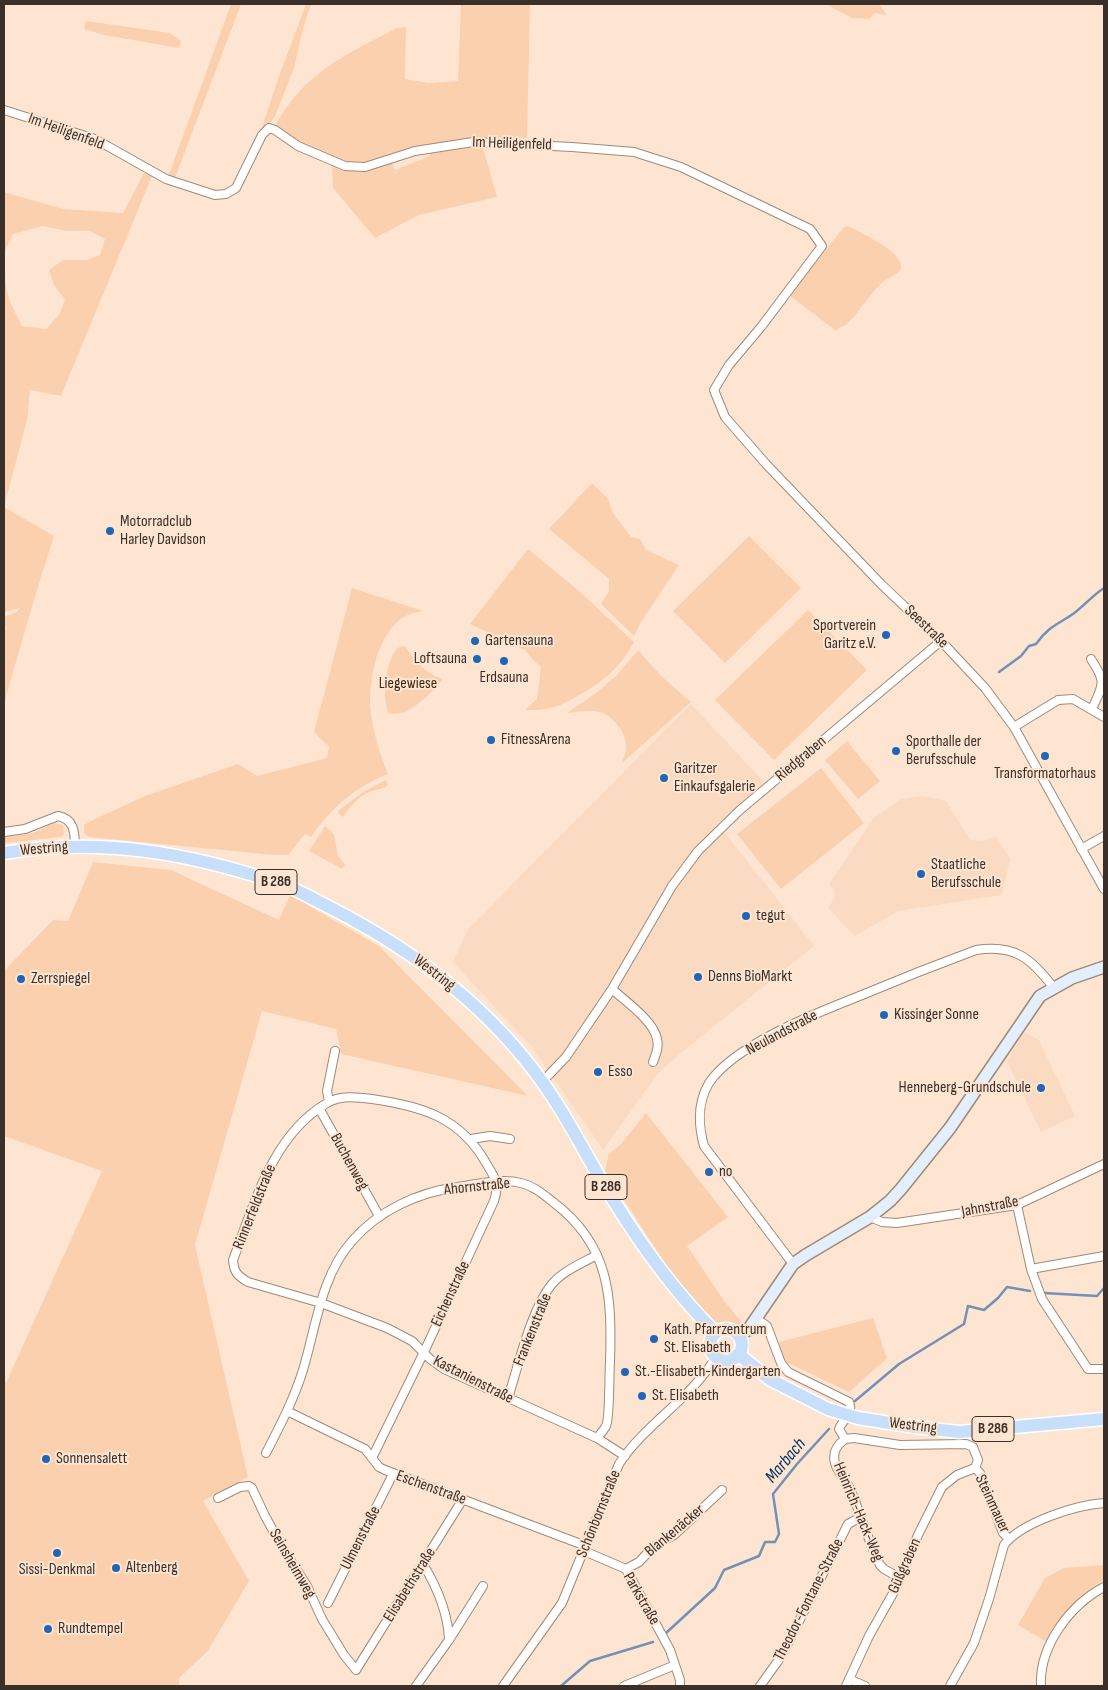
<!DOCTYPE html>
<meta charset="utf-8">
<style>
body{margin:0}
#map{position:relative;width:1108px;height:1690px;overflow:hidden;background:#fee5d2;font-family:"Sofia Sans Condensed",sans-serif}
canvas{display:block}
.frame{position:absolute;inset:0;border:5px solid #3a3029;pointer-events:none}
</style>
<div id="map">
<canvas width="1108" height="1690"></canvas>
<div class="frame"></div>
</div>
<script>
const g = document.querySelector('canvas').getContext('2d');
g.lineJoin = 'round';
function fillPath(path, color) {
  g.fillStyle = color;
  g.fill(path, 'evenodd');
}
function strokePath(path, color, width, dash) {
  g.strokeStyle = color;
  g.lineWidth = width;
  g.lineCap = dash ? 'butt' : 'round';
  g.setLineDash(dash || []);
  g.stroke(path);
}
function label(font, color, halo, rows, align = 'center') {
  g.font = font + ' "Sofia Sans Condensed",sans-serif';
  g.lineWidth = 4;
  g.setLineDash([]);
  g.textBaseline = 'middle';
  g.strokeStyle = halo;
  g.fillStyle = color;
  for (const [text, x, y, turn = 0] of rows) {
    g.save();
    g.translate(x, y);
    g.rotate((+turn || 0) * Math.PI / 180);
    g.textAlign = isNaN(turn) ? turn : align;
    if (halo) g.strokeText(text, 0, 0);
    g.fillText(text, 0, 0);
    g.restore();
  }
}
fillPath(new Path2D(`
 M691,704l73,78 -46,42 96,122 -137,110 -21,20 -53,74 -70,-102 -80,-86 15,-33z
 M923,796l23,5 24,39 13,1 13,-5 14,23 -8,36 -104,16 -43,25 -27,-28 7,-11 -1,-7 -5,-6 45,-66 27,-19z
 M1024,1032l15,8 36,76 -34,16 -34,-71z`), '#fadac1');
fillPath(new Path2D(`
 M231,4h10l-66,174 -7,-1z
 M306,4h5l-8,25 -9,39 -18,46 -8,13 -7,3 17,-51z
 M461,4h69l-3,134 -69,2 -26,4 -68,20c-32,2 -64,-20 -90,-36 29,-55 71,-73 123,-100l9,-1 -1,52 24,4 29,-2z
 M826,4h53l8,11 -12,-2 -6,6 -17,-1z
 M86,21l84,12 11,8 -2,7 -75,-13 -20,-6z
 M482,144l15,53 -78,18 -44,23 -42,-50 -1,-23c28,11 32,5 59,-4l4,9 35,-14v-5z
 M144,173l8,3 -91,220 -31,-6 -3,30 -23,87 50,29c-18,55 -34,112 -50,168v-68l2,-9h-2v-10l13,-5 3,-4 -16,4v-350l2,25 4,15 12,24 24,3 13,-14 6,-15 -11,-15 -5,-15 14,-10h24l13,-5 5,-16 -15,-8h-23l-24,-5 -30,8 -9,19v-61l59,17 60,4z
 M848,226c12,6 55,26 53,41 0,6 -13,11 -17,14 -14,12 -23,29 -36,42 -4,4 -8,3 -12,8l-47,-36 55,-68z
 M592,483l16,16 5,14 18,24 9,2 6,11 33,15 -38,57 -7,14 -33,-32 8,-13v-12l-60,-50z
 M749,536l52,52 -76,75 -52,-52z
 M528,549l50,41 56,52c-14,27 -33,41 -58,55 -8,4 -16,9 -25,11 -8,2 -18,2 -26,2l12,-11 4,-32 -8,-7 -8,-10 -55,-26z
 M352,588l71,23c-5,1 -11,2 -15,4 -31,14 -41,69 -37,99 3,21 9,40 17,60 -33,13 -57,34 -77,63l-6,-3 -17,21h-14l-185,-18 -5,-4v-8l7,-4 54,-25 93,-32 19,12 70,-18 2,-11 -15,-15z
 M808,610l59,60 -93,90 -59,-60z
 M405,646c10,15 20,27 37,33 -6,11 -26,28 -37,33 -6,2 -12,2 -17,1 -6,-20 -3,-48 9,-65z
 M638,650l23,26 30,26 -69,61c1,-4 4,-10 4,-15 1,-14 -11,-29 -23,-35 -11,-4 -25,-1 -36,0l29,-20 20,-17z
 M847,741l33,40 -22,18 -33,-39z
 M821,768l43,55 -83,66 -44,-55z
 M386,780l2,5c-5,5 -12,4 -19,7 -11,5 -19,15 -26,25l-4,-3 -1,-3 25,-19z
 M54,823l9,2 1,9 -3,3 -57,6v-6l29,-4z
 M325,826l9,8 4,22 7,9 -3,4 -33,-18z
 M93,862l78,8 108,50 11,-25 89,51 149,150 -187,-42 -5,-25 -74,-18 -67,234 53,232 -45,24 46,80 -42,71 -28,26v8h-175v-304l2,1 96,-212 -98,-35v-165l49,-51 15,1z
 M646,1113l82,104 -41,29 38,56 19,23 -8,8 -14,-2 -26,-25 -30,-41 -61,-95 4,-16 12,-10z
 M873,1318l14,40 -38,34 -63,-30 -7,-20z
 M1104,1565v15c-29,16 -40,35 -57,62l-29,-17 27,-47 19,-10z`), '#fbd0ae');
strokePath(new Path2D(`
 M999,672l22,-16 8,-10 7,-2c13,-18 21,-19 37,-30 11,-8 20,-19 31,-26
 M1044,1293l53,3 7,-8
 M855,1401l44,-37 65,-40 4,-18 16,4 14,-12 9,-11 23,4
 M666,1633l49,-45 9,-18 35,-14 6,-14h10l4,-8 -6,-40 24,-30 32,-35
 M561,1686l29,-25 63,-19`), '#7391b7', 2.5);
const street = new Path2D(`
 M4,110l91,29 71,40 49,16 11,-1 10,-6 26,-53 7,-7 6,2 23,16 47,20 20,1 50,-16 58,-9 99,5 62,5 47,15 129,62 12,17 -61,81 -32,38 -15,25 11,27 41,47 115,120 60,57 44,47 29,39 90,162
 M1091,659c16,24 12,25 1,50
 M1014,727l44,-27 15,-1 31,18
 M4,832l21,-3 33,-13c16,3 17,16 17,31
 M1081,849l23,-13
 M612,989c13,12 42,32 45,50 2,8 -1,15 -4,23
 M542,1082l24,-25 46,-68 60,-103 26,-35 42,-41 201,-169
 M329,1101l-2,-10 8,-40
 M319,1108l60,108
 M471,1139l19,-3 20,3
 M1017,1205l14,64 11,30 46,70h16
 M870,1217l12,5 15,1 120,-18 87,-41
 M793,1264l-89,-118c-6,-22 -7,-43 5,-63 26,-39 110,-71 153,-88 38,-16 76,-31 114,-45 38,-6 55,8 77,37
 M1031,1269l73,-13
 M757,1319l10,7 14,37 7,9 61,30c5,12 -6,17 -10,27l6,10
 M508,1398c10,-31 23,-89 44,-114 11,-13 30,-21 45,-29
 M287,1411l78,38 14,18 6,3 201,76
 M845,1439l9,-1 46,7 66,-1 7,3 5,13 -3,8 5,5 23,60 6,6
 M845,1439c-8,6 -13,13 -10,24 2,9 11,17 15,26 11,25 18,52 30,76l4,4 16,9
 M266,1453c14,-27 28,-54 37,-83 13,-43 18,-94 49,-129 26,-30 66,-49 106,-54 20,-3 43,-9 63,-4 13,3 23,12 32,19 57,43 59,94 57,160 -1,11 0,57 -4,64 -2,4 -6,8 -9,12
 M372,1458l52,-106 70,-151c6,-18 1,-23 -8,-38 -26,-46 -65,-57 -114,-64 -15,-2 -32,-4 -45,4 -55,32 -73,102 -94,157 1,13 5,16 15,22l73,21 66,25 25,13 18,18 14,10 153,69 28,18
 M218,1498l22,-11 9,-1 3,2 13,28 17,31 25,39 15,33 22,36 12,15 107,-171
 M584,1551l42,18 44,81 10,30v6
 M423,1564c14,23 25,48 26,76
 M626,1569l13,-7 14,-15 21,-12 48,-45
 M328,1603l65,-129
 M849,1679l16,7
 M416,1686l33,-46 34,-54
 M503,1686l59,-83 57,-139c27,-41 71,-64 97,-107
 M624,1686l51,-21
 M760,1686l18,-25 10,-18 60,-119 13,-7
 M846,1686l23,-50 27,-48 22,-53 24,-48 15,-12 18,-7
 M950,1686l24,-43 15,-44 15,-54c18,-23 72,-40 100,-42
 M1041,1686c-2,-40 29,-81 63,-99`);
const secondary = new Path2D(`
 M738,1335l10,-5 45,-66 13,-9 64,-38 20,-16 11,-12 49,-61 90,-132 32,-18 32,-11`);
const primary = new Path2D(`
 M4,853c96,-16 186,0 277,31 17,6 34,16 50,24 82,42 158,99 212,175 26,36 45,77 69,115 29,47 64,96 104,135
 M710 1345a16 16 0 1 1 32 0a16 16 0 1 1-32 0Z
 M738,1354l33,26 57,29
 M858,1418l57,9 44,5 145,-13`);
strokePath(street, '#a08977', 10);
strokePath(secondary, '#a08977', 14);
strokePath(primary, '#fff', 15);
strokePath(street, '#fff', 8);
strokePath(secondary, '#e3effd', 11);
strokePath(primary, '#c8dffb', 12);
const primaryBridge = new Path2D(`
 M828,1409l30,9`);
strokePath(primaryBridge, '#fff', 15, []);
strokePath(primaryBridge, '#c8dffb', 12);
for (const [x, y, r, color] of [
 [110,531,5,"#1f66b6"],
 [886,635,5,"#1f66b6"],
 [475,641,5,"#1f66b6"],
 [477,659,5,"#1f66b6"],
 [504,661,5,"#1f66b6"],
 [491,740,5,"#1f66b6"],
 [896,751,5,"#1f66b6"],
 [1045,756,5,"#1f66b6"],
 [664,778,5,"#1f66b6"],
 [921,874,5,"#1f66b6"],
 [746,916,5,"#1f66b6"],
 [698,977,5,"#1f66b6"],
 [21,979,5,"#1f66b6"],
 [884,1015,5,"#1f66b6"],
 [598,1072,5,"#1f66b6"],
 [1041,1088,5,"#1f66b6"],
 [709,1172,5,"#1f66b6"],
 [654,1339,5,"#1f66b6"],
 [625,1372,5,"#1f66b6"],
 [642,1396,5,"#1f66b6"],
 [46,1459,5,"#1f66b6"],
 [57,1553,5,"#1f66b6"],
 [116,1568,5,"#1f66b6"],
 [48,1629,5,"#1f66b6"]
]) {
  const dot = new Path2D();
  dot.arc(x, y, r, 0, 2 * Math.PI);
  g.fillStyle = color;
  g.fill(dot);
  strokePath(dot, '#fee5d2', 2);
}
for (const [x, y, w] of [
 [276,882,42],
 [606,1187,42],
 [993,1429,42]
]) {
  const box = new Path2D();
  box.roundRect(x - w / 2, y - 12.5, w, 25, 4);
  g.fillStyle = '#fee5d2';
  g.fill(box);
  strokePath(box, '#3a3029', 1);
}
label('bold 15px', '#3a3029', null, [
 ["B 286",276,882],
 ["B 286",606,1187],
 ["B 286",993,1429]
]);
label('16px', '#3a3029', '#fee5d2', [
 ["Im Heiligenfeld",66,132,20],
 ["Im Heiligenfeld",512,144,2],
 ["Seestraße",926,627,44],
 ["Riedgraben",801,759,-40],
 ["Westring",44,849,-5],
 ["Westring",434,973,38],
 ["Neulandstraße",782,1033,-28],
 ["Buchenweg",349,1162,61],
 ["Ahornstraße",477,1187,-6],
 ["Rinnerfeldstraße",255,1207,-68],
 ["Jahnstraße",990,1207,-11],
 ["Eichenstraße",451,1294,-65],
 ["Frankenstraße",533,1330,-68],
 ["Kastanienstraße",473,1380,27],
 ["Westring",913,1426,7],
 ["Eschenstraße",431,1488,20],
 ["Steinmauer",992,1504,65],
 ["Heinrich-Hack-Weg",858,1512,67],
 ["Schönbornstraße",599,1514,-68],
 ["Blankenäcker",675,1531,-40],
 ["Ulmenstraße",361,1538,-63],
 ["Seinsheimweg",292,1564,60],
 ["Güßgraben",905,1566,-66],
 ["Elisabethstraße",410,1585,-58],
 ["Parkstraße",641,1599,60],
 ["Theodor-Fontane-Straße",809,1600,-63]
]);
label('16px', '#3a3029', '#fee5d2', [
 ["Motorradclub",120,522],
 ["Harley Davidson",120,540],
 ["Sportverein",876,626,"right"],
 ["Garitz e.V.",876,644,"right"],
 ["Gartensauna",485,641],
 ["Loftsauna",467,659,"right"],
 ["Erdsauna",504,678,"center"],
 ["FitnessArena",501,740],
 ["Sporthalle der",906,742],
 ["Berufsschule",906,760],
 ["Garitzer",674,769],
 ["Einkaufsgalerie",674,787],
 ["Transformatorhaus",1045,774,"center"],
 ["Staatliche",931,865],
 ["Berufsschule",931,883],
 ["tegut",756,916],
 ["Denns BioMarkt",708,977],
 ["Zerrspiegel",31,979],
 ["Kissinger Sonne",894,1015],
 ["Esso",608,1072],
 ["Henneberg-Grundschule",1031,1088,"right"],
 ["no",719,1172],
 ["Kath. Pfarrzentrum",664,1330],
 ["St. Elisabeth",664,1348],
 ["St.-Elisabeth-Kindergarten",635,1372],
 ["St. Elisabeth",652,1396],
 ["Sonnensalett",56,1459],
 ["Altenberg",126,1568],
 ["Sissi-Denkmal",57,1570,"center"],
 ["Rundtempel",58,1629]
], 'left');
label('16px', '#402712', '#fee5d2', [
 ["Liegewiese",408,684]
]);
label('italic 18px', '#023264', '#fee5d2', [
 ["Marbach",786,1461,-50]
]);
</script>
